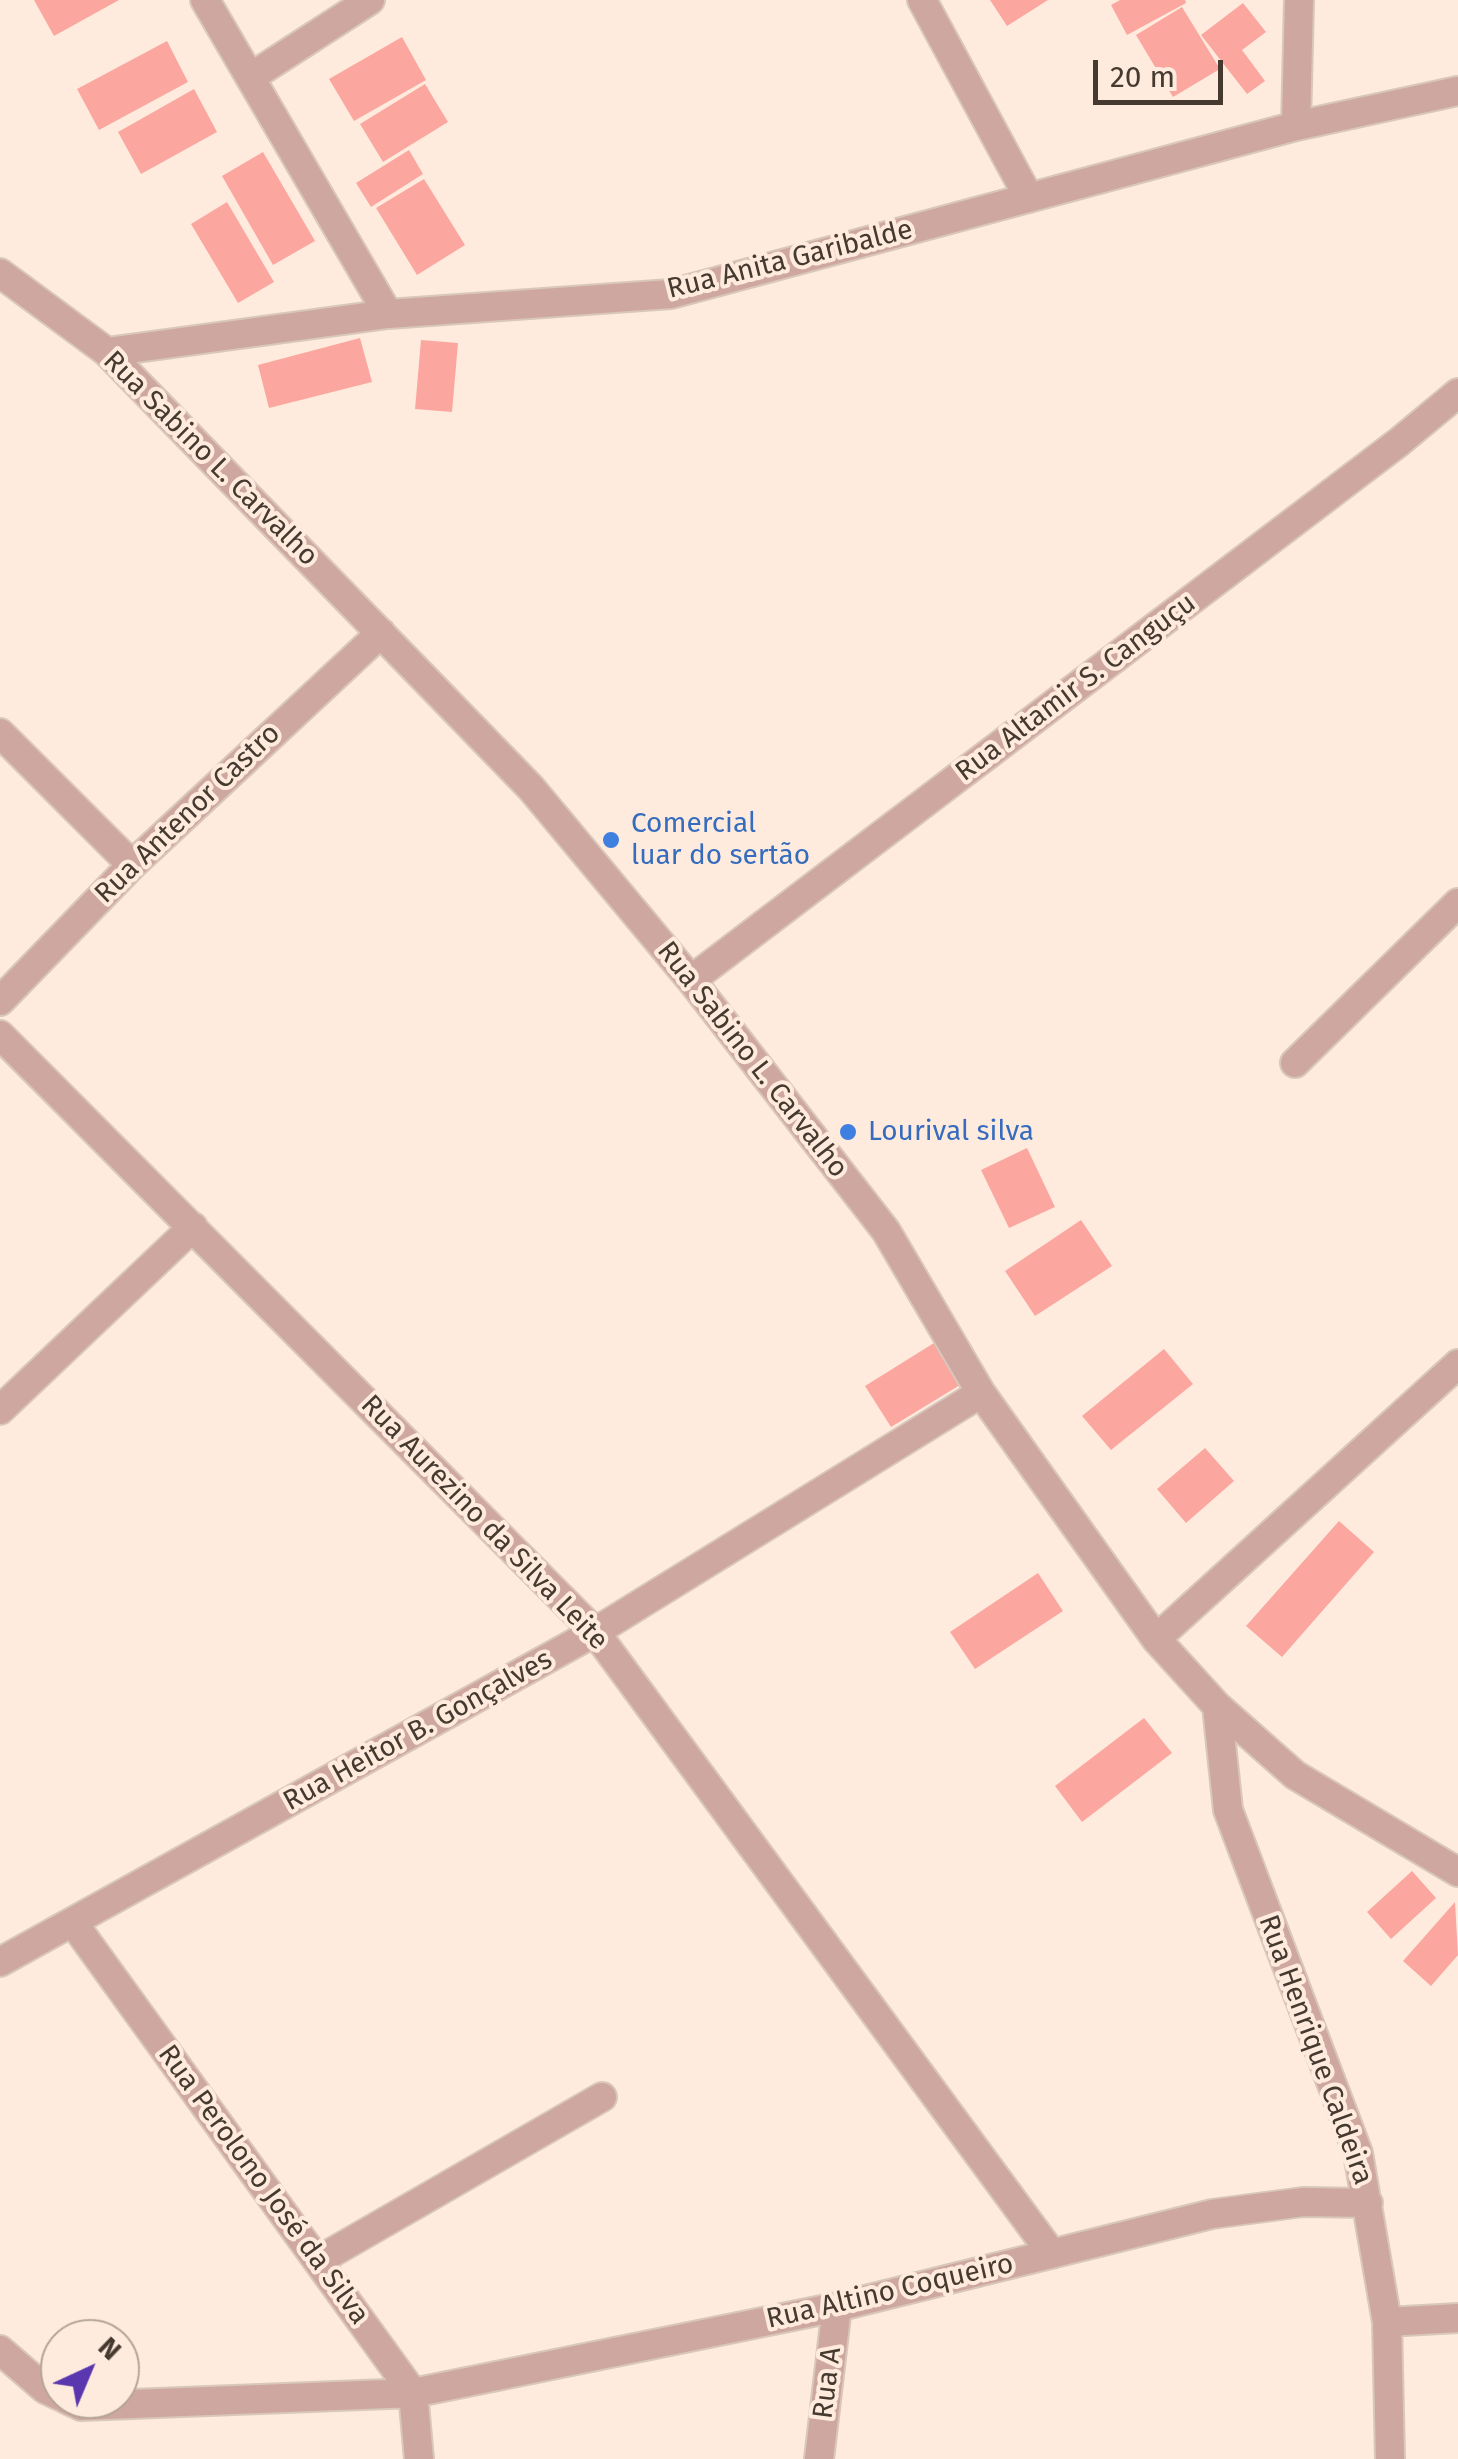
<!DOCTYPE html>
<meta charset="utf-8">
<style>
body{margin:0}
#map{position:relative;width:1458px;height:2459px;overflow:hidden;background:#feebde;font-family:"Fira Sans",sans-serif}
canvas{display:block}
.north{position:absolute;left:40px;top:2319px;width:100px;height:100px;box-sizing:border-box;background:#feebde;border:2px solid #b4a498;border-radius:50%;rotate:44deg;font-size:28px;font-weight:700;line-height:40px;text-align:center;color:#453930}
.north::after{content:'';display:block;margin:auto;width:35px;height:45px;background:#5a37af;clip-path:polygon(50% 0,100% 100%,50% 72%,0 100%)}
.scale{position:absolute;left:1093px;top:60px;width:130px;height:45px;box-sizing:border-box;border:5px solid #453930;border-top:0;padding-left:12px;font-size:30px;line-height:35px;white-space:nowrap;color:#453930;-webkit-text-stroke:8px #feebde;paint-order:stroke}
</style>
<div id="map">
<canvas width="1458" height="2459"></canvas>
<div class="north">N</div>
<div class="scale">20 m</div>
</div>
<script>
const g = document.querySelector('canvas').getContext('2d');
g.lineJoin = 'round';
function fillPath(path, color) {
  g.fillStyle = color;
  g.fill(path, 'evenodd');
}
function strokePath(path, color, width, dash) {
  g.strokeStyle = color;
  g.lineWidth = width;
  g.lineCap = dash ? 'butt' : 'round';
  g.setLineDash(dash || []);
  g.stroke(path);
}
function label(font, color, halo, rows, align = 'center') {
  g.font = font + ' "Fira Sans",sans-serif';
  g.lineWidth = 8;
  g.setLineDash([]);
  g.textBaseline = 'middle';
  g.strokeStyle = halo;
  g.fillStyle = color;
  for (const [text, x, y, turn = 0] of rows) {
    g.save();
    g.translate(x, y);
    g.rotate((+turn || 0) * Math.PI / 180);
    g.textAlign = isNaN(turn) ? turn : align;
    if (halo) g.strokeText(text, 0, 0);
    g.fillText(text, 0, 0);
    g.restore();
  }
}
fillPath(new Path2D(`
 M34,0h85l-65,36z
 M990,0h58l-41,26z
 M1120,0h65l1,3 -59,32 -16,-30z
 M1243,3l23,29 -24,18 23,31 -18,13 -46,-59z
 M1182,7l38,62 -47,28 -37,-62z
 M402,37l24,43 -72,41 -25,-42z
 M167,41l21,41 -89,48 -22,-41z
 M425,84l23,38 -65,40 -23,-38z
 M194,89l23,43 -76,42 -23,-42z
 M409,150l14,24 -52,33 -15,-24z
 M263,152l52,89 -42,24 -51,-89z
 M424,179l41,66 -48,30 -41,-67z
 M227,202l47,80 -36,21 -47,-79z
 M360,338l12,44 -103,26 -11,-43z
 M421,340l37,3 -6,69 -37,-3z
 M1027,1148l28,59 -46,21 -28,-58z
 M1081,1220l31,46 -77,50 -30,-45z
 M934,1343l26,42 -69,42 -26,-41z
 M1164,1349l29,35 -82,66 -29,-34z
 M1205,1448l29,33 -48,42 -29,-34z
 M1339,1521l35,31 -92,105 -36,-31z
 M1038,1573l25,38 -88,58 -25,-37z
 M1144,1718l28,35 -90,69 -27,-36z
 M1412,1871l24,27 -45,41 -24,-27z
 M1455,1902l3,53 -27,31 -28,-25z`), '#fba79f');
const minor = new Path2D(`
 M205,0l183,314
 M922,0l107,198
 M251,77l119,-77
 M1296,126l3,-126
 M0,273l107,79 424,436 160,192 195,251 95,162 175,246 61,67 78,69 163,97
 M107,352l281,-38 283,-20 625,-168 162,-35
 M0,733l132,132
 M691,980l708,-538 59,-49
 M0,1001l132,-136 249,-232
 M0,1035l595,597 457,622
 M1295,1063l163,-160
 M0,1410l193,-183
 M1156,1639l302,-275
 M1217,1706l11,104 130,343 29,169 3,137
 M74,1924l339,469 6,66
 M0,1962l595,-330 386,-239
 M319,2260l283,-163
 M1387,2322l71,-4
 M0,2350l45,39 15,7
 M66,2399l15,7 332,-13 424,-86 375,-93 91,-12 65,1
 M819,2459l18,-152`);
strokePath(minor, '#d9c7bb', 32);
strokePath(minor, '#cda7a0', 28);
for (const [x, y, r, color] of [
 [611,840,10,"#3f7fe0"],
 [848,1132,10,"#3f7fe0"]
]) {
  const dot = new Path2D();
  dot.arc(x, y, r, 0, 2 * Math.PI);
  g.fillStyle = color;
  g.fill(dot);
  strokePath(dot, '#feebde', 4);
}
label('28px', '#453930', '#feebde', [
 ["Rua Anita Garibalde",790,260,-14],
 ["Rua Sabino L. Carvalho",210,459,45],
 ["Rua Altamir S. Canguçu",1076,688,-37],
 ["Rua Antenor Castro",188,814,-44],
 ["Rua Sabino L. Carvalho",752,1060,52],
 ["Rua Aurezino da Silva Leite",484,1523,46],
 ["Rua Heitor B. Gonçalves",418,1731,-29],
 ["Rua Henrique Caldeira",1315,2050,70],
 ["Rua Perolono José da Silva",263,2185,54],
 ["Rua Altino Coqueiro",890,2292,-13],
 ["Rua A",828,2383,-83]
]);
label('28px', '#366cbe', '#feebde', [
 ["Comercial",631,824],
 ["luar do sertão",631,856],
 ["Lourival silva",868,1132]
], 'left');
</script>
